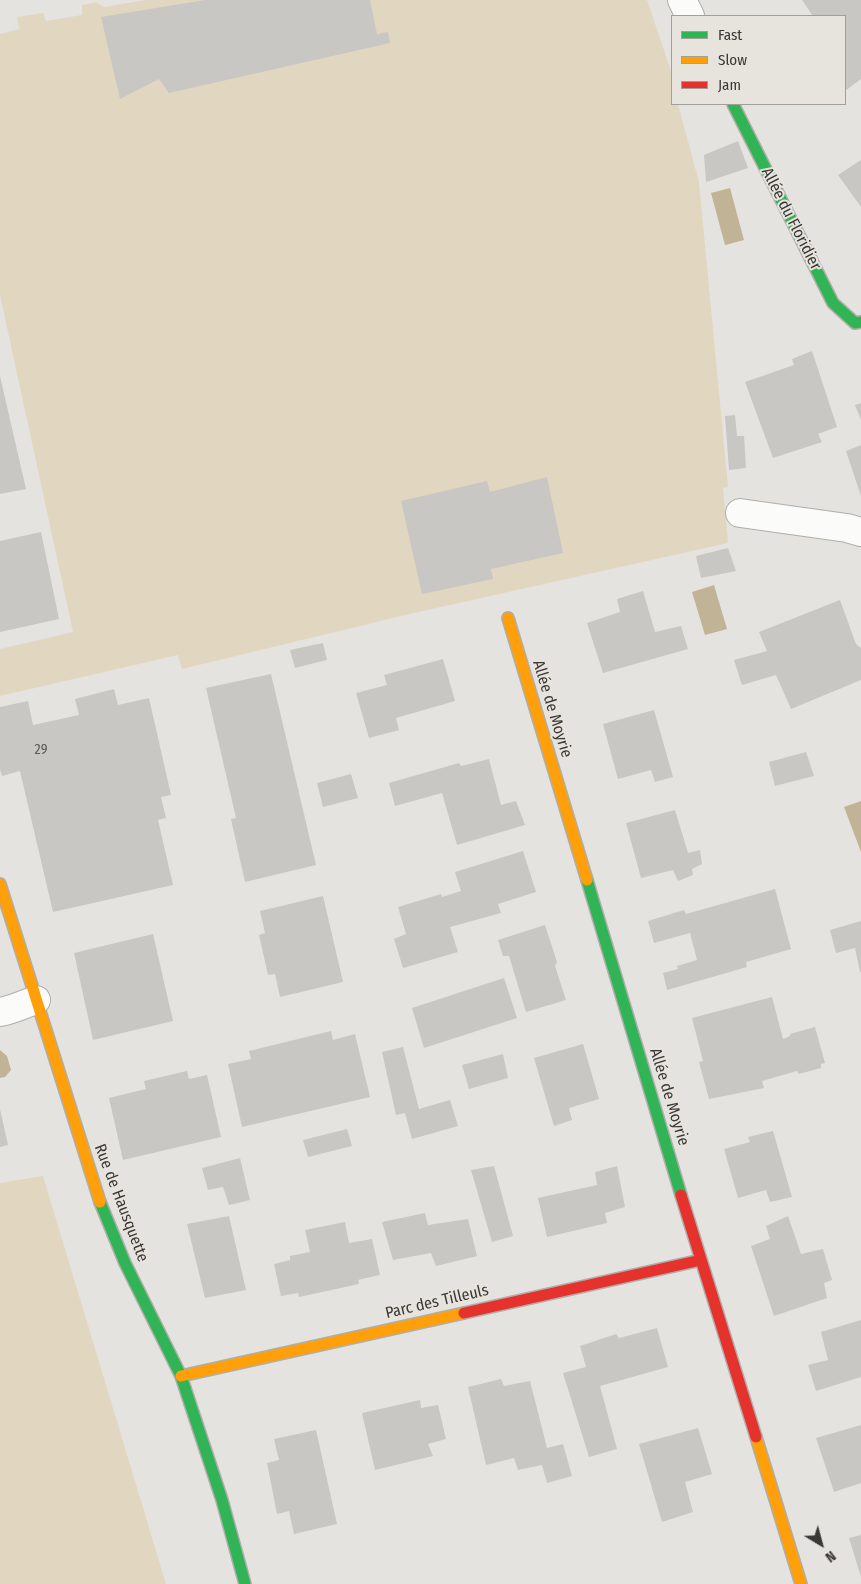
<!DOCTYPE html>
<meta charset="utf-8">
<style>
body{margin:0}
#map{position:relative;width:861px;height:1584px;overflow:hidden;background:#e5e3df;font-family:"Fira Sans Condensed",sans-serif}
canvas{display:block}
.legend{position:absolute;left:671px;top:15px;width:175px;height:90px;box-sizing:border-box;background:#e7e4dd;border:1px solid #a19f9a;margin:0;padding:6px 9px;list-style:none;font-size:15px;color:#393836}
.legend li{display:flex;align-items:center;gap:10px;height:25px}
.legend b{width:25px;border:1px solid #a19f9a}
.north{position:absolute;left:796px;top:1519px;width:50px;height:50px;-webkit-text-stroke:4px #e7e4dd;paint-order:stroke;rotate:143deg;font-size:14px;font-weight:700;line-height:20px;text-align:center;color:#393836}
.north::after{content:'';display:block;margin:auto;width:18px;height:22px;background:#393836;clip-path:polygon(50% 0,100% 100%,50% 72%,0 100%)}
</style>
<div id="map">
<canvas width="861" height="1584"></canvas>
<ul class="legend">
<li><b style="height:6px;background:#30b455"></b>Fast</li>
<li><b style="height:6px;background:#ff9f0a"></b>Slow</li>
<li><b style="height:6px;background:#e5322d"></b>Jam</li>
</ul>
<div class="north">N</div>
</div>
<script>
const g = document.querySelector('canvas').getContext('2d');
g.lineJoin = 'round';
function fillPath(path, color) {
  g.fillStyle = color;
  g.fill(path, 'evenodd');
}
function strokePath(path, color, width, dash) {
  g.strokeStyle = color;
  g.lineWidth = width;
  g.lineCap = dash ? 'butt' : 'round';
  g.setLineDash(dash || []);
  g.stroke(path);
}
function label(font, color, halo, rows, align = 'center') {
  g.font = font + ' "Fira Sans Condensed",sans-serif';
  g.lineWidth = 4;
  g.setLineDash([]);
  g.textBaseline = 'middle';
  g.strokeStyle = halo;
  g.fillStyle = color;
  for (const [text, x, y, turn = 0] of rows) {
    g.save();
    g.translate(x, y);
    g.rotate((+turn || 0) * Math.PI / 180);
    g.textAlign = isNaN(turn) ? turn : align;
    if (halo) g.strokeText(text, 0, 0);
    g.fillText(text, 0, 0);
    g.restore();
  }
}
fillPath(new Path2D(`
 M146,0h501l23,68 2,8v28h6l21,78 29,305 -5,1 5,55 -314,70 -232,56 -4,-14 -178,41v-47l73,-17 -73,-337v-261l19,-5 -2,-12 26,-4 3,8 36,-6v-10l14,-3 8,5z
 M43,1176l123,408h-166v-401z`), '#e1d7c1');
fillPath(new Path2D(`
 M730,188l14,52 -19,5 -14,-52z
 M714,585l13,44 -22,6 -13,-43z
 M861,801v51l-17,-45z
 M0,1050l7,6 4,14 -6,7 -5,1z`), '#c1b496');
fillPath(new Path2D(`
 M205,0h165l7,34 11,-2 2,11 -221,50 -10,-14 -39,20 -19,-82z
 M802,0h59v79l-16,12v-75h-32z
 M738,141l10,27 -42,14 -2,-27z
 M861,160v47l-23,-32z
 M812,351l25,76 -19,7 4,8 -49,16 -28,-76 49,-17 -2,-6z
 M0,376l26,113 -26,5z
 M861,403v17l-6,-15z
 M735,415l2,21h7l2,32 -17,2 -4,-54z
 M861,445v51l-15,-45z
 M547,477l16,76 -72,16 2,10 -71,15 -21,-93 86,-20 3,11z
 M41,532l18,87 -59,13v-91z
 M728,548l8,23 -35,7 -5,-22z
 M643,591l12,41 26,-6 7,23 -85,24 -16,-50 33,-11 -3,-13z
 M840,600l16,44 5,4v32l-70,29 -15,-34 -34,10 -8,-25 33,-9 -8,-19z
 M323,643l4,17 -32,8 -5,-18z
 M443,659l12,42 -59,17 3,12 -30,8 -13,-45 31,-8 -3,-10z
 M271,674l45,191 -71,17 -14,-63 5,-1 -30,-130z
 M114,689l4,16 31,-7 22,97 -10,2 5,21 -8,2 15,65 -120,27 -33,-141 -18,5 -2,-7v-62l28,-6 5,24 46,-10 -4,-16z
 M654,710l19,67 -18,5 -4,-12 -33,9 -15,-55z
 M806,752l8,24 -39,10 -6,-24z
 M489,759l12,46 15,-4 9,24 -68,20 -15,-52 -47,13 -6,-23 70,-20 2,3z
 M351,774l7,24 -35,9 -6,-24z
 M675,810l13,43 12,-3 2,14 -10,5 1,6 -15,6 -5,-11 -32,8 -15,-55z
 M523,851l13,41 -38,12 3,9 -51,14 8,25 -55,16 -9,-29 12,-5 -8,-27 43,-13 1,3 19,-6 -6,-19z
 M775,889l16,60 -45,13 1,5 -80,23 -4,-17 15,-4 -1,-3 20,-6 -7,-27 -36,10 -6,-22 36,-11 2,4z
 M323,896l20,86 -63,15 -5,-23 -7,1 -9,-40 6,-2 -5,-22z
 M861,921v51h-1l-5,-24 -19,5 -6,-23z
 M545,925l12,37 -2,4 11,34 -40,12 -17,-56h-6l-5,-16z
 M153,934l20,87 -80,19 -19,-87z
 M504,978l13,40 -93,30 -12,-40z
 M772,997l11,42 7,-3v-2l25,-7 10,36 -4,1v4l-22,6 -2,-3 -35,10 2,7 -55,11 -10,-37 4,-1 -11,-43z
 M331,1031l2,9 22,-6 15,63 -128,30 -14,-63 23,-5 -2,-8z
 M583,1044l16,55 -30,9 3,12 -18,6 -20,-68z
 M403,1047l16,62 31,-9 8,26 -46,13 -7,-26 -9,2 -14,-63z
 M503,1054l5,24 -39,11 -7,-24z
 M187,1071l2,8 18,-4 14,62 -98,23 -14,-62 37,-9 -2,-8z
 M0,1109l8,36 -8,2z
 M347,1129l5,17 -44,11 -5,-17z
 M773,1131l19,66 -22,5 -4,-12 -28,8 -14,-49 26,-7 -2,-5z
 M240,1158l10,42 -21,5 -6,-18 -15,3 -6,-22z
 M494,1166l19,70 -21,6 -21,-72z
 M617,1166l8,41 -20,6 2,10 -60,14 -9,-39 59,-13 -2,-13z
 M425,1213l3,12 40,-6 9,37 -41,10 -5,-13 -38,7 -11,-38z
 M229,1216l17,74 -41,8 -18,-74z
 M788,1216l13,38 22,-5 9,31 -8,3 3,15 -53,18 -23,-70 19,-7 -4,-13z
 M345,1222l4,21 23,-4 8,36 -22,5 1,4 -60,13 -1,-4 -17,3 -7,-32 16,-4v-4l20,-4 -5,-22z
 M861,1320v57l-45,14 -8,-26 20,-5 -7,-28z
 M657,1328l11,39 -68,19 17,63 -28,8 -26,-84 23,-6 -6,-21 36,-12 3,4z
 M501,1379l3,7 26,-5 17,67 16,-4 9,32 -25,7 -5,-18 -24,5 -4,-12 -28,7 -18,-78z
 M420,1400l1,8 17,-3 8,34 -18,5 5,12 -58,14 -13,-57z
 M861,1425v58l-27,9 -18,-54z
 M698,1428l14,46 -27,8 8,30 -31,10 -23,-78z
 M316,1430l21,94 -43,10 -5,-23 -12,3 -10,-51 12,-3 -5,-21z
 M861,1535v42l-12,-39z`), '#c8c7c4');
const street = new Path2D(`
 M682,0l8,16
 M740,513l107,15 14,4
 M0,1012c12,-2 24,-8 36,-12`);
const fast = new Path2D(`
 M733,104l100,199 22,20 6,-1
 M587,880l94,315
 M100,1202l25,61 56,113 41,124 23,84`);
const slow = new Path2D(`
 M508,618l79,262
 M0,884l100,318
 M181,1376l283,-63
 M756,1437l45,147`);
const jam = new Path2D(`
 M681,1195l75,242
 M464,1313l237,-53`);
strokePath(street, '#afaeab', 30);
strokePath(fast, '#afaeab', 14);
strokePath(slow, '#afaeab', 14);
strokePath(jam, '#afaeab', 14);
strokePath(street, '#fbfbfa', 28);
strokePath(fast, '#30b455', 11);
strokePath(slow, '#ff9f0a', 11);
strokePath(jam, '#e5322d', 11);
label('14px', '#5d5c5a', null, [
 ["29",41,750]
]);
label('16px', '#393836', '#e7e4dd', [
 ["Allée du Floridier",791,219,63],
 ["Allée de Moyrie",552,709,73],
 ["Allée de Moyrie",669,1097,73],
 ["Rue de Hausquette",121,1203,69],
 ["Parc des Tilleuls",437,1302,-13]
]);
</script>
